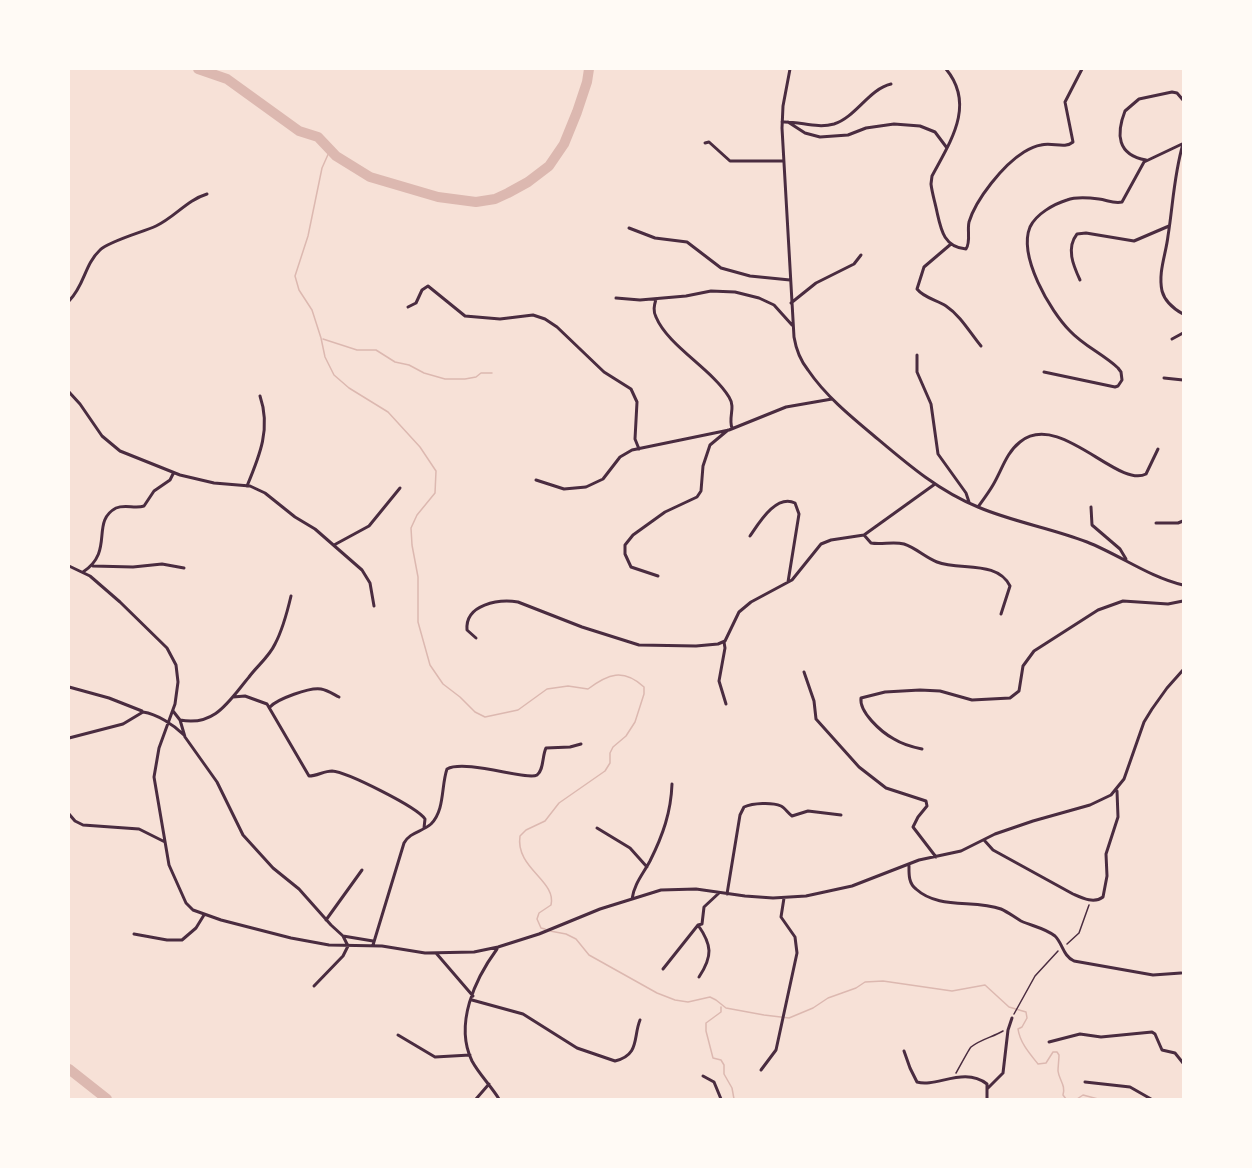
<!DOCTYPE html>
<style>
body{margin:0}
#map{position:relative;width:1252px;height:1168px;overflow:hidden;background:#f7e1d7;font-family:Poppins,sans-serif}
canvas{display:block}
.frame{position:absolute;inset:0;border:70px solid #fffaf5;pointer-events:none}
</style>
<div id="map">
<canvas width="1252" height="1168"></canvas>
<div class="frame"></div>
</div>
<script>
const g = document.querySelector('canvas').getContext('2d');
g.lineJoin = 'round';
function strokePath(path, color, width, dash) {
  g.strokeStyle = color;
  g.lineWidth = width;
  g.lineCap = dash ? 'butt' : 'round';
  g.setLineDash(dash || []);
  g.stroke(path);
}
strokePath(new Path2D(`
 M330,150l-8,18 -14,68 -13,40 4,14 13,20 9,28 4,19 9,18 15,13 39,24 32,35 16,24 -1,22 -18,22 -6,13 1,17 6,32v45l12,43 13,19 17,13 15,15 10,5 33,-7 29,-21 21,-3 20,3c20,-15 35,-21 56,-2v7l-9,28 -9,14 -13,11 -3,6v10l-5,8 -46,32 -14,18 -19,9 -6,6c-5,32 37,45 31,69l-12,8 -2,6 4,9 4,1
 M323,339l34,11h19l19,12 14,3 15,8 21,6h20l11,-2 5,-4h11
 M550,931l16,3 10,5 13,16 68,38 18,7 13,2 22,-5 6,3 10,8 38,7 25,3 24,-10 15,-10 28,-10 9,-6 18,-1 69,10 33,-6 24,22 17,5 1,6 -5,9 -4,2c2,14 12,25 20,35l8,-1 7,-11h4l2,3c0,5 -1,11 -1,16 1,9 8,14 5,24l3,4
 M721,1007v5l-15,11v8l7,27 8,2 3,5v9l8,14 2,11
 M1077,1099l6,-4 15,4`), '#dcb8b0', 1.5);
strokePath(new Path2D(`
 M198,69l29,10 72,52 19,6 18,19 34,21 68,20 38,5 19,-3 13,-6 20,-11 21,-16 15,-22 13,-32 10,-30 2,-13
 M69,1069l38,30`), '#dcb8b0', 10);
strokePath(new Path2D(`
 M1067,944l12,-11 10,-28
 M1014,1014l21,-38 23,-25
 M956,1073c3,-5 13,-24 15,-26 10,-8 22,-10 32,-16`), '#4a2c40', 1.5);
strokePath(new Path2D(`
 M790,69l-7,37 -1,22 12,209c2,12 6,23 14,33 17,25 41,45 65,65 32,27 65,56 105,72 35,15 73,21 109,35 33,13 62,35 96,43
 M946,69c30,36 4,73 -14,107l-1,8c1,9 4,18 6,28 4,18 7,35 29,37 5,-7 1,-18 3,-27 7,-23 34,-57 55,-70 5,-3 11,-6 17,-7 11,-3 24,4 32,-3l-8,-40 17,-33
 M782,122c18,-1 34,7 52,2 22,-7 35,-35 57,-40
 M788,122l17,11 15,4 28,-2 18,-7 28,-4 26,2 15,6 12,16
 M705,143l4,-1 21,19h53
 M1183,144c-9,30 -10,61 -15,92 -2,18 -10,36 -6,55 3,11 12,18 21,23
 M1146,160c-29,-5 -30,-26 -21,-49l14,-12 33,-7 5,1 6,7
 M629,228l26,10 32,4 34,26 29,8 40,4
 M951,244l-27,23 -7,22c7,9 20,11 29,17 15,10 24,27 35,40
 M1080,280c-7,-15 -14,-32 -3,-46l9,-1 48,8 35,-15
 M616,298l24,2 46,-4 25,-5 24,1 24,6 15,7 18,20
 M656,299c-2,7 -3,12 0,18 12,29 56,52 73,80 7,11 -1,20 3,31
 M69,301c16,-16 15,-36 31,-51 9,-9 43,-18 56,-24 19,-9 31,-26 51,-32
 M791,303l25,-20 38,-19 7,-9
 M408,307l8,-4 6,-13 6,-4 37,30 35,3 33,-4 12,4 12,8 47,45 27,17 6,13 -2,37 4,10
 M1172,339l11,-6
 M917,355v17l14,32 7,50 28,39 3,9
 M1044,372l71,15 3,-1 4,-6 -1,-8 -3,-4c-15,-14 -34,-22 -48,-37 -20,-20 -52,-75 -40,-104 6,-13 24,-23 37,-27 8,-3 24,-2 32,-1 8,1 15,5 23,3l22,-40 38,-18
 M1164,378l19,2
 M69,392l11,12 22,32 18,15 60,24 34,8 36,3 15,7 30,24 20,12 47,41 8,13 4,23
 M536,480l28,9 22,-2 17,-8 17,-22 12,-7 97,-20 57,-23 46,-8
 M247,486c13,-31 24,-58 13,-90
 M978,507c5,-7 11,-15 15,-22 9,-15 13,-32 27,-43 39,-32 98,47 126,32l12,-25
 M1091,507l1,18 28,24 6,10
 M1156,523h22l5,-2
 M864,535l7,8c11,2 22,-2 33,1 12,4 21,13 33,18 23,9 60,-2 73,24l-9,28
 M750,536c9,-13 26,-42 45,-33l4,11 -11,68
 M334,545l35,-19 31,-38
 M69,566l21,10 30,26 47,46 9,17 2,17 -3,22 -16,44 -5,29 15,88 17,38 7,7 28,10 70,18 38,7 53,1 43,7 49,-1 24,-5 41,-13 61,-25 61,-19 35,-1 49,7 28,2 33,-2 46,-10 67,-26 42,-9 34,-17 38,-13 57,-16 21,-10 13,-16 20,-57 8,-13 15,-21 16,-18
 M93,566l40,1 29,-3 22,4
 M83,572c32,-21 7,-50 33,-64 9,-4 19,1 28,-2l10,-15 16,-11 3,-6
 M658,576l-27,-9 -6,-13v-9l8,-10 32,-23 32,-15 4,-6 2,-25 7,-21 18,-15
 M476,638l-9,-8c-2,-26 32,-31 51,-28l64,25 57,18 57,1 22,-2 7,-3 14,-29 12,-10 41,-22 29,-36 10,-4 33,-5 71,-51
 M724,642l1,6 -6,33 7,23
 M804,672l10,29 2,18 43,48 27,21 40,13 1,5 -9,11 -5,10 23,30
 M69,687l40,11 33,13
 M233,697l12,-1 22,8 42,72c8,0 15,-5 23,-5 15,1 85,36 93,48l-1,9
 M270,707c7,-8 40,-20 51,-18 6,1 12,5 18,8
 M173,711l7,9 5,17 32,45 26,53 30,33 26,21 32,36 12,11 5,10 -5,10 -29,30
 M180,720c35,7 49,-19 69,-43 8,-11 20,-20 26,-33 8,-15 12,-31 16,-48
 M69,738l54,-14 20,-12c14,2 31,13 41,23
 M922,749c-10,-2 -20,-5 -28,-10 -13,-7 -35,-27 -33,-41l24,-6 35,-2 20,1 32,9 38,-2 9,-7 4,-25 11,-15 64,-41 25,-9 45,3 15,-3
 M69,814l6,7 8,4 56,4 26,13
 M597,828l33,20 17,19
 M984,840l9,10 80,44c9,4 21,10 30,3l4,-21 -1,-22 12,-37 -1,-26
 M909,864c0,9 -1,19 7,25 23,21 58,10 85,20 7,3 13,8 20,12 11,5 24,7 34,15 8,8 8,20 19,25l79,14 28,-2
 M727,894l13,-79 4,-8c9,-4 28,-5 37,-1 4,2 7,7 11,10l16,-5 33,4
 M632,899c2,-15 11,-25 18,-38 13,-26 21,-49 22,-77
 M326,920l36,-50
 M134,934l33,6h15l14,-12 8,-13
 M343,936l30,5
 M373,945l31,-102c6,-11 18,-11 27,-19 14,-14 10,-38 16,-55 19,-10 81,12 90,6 7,-5 5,-19 9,-27l24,-1 11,-3
 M497,949c-22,30 -43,75 -25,112 7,13 19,25 27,38
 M436,953l37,43
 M663,969l35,-44
 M699,977c14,-21 13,-32 -1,-52l4,-1 2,-17 15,-14
 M472,1000l51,14 54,34 38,13c25,-6 18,-24 25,-41
 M398,1035l37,22 35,-2
 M1049,1042l31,-8 21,3 51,-5 3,2 7,16 13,3 8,10
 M904,1051l6,17 7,14c19,6 47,-16 70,2v15
 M761,1070l15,-20 21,-97 -2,-16 -14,-20 3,-19
 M703,1076l11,6 7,17
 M1085,1082l45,5 21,12
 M988,1088l15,-15 5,-43 4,-12
 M476,1099l13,-15`), '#4a2c40', 3);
</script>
